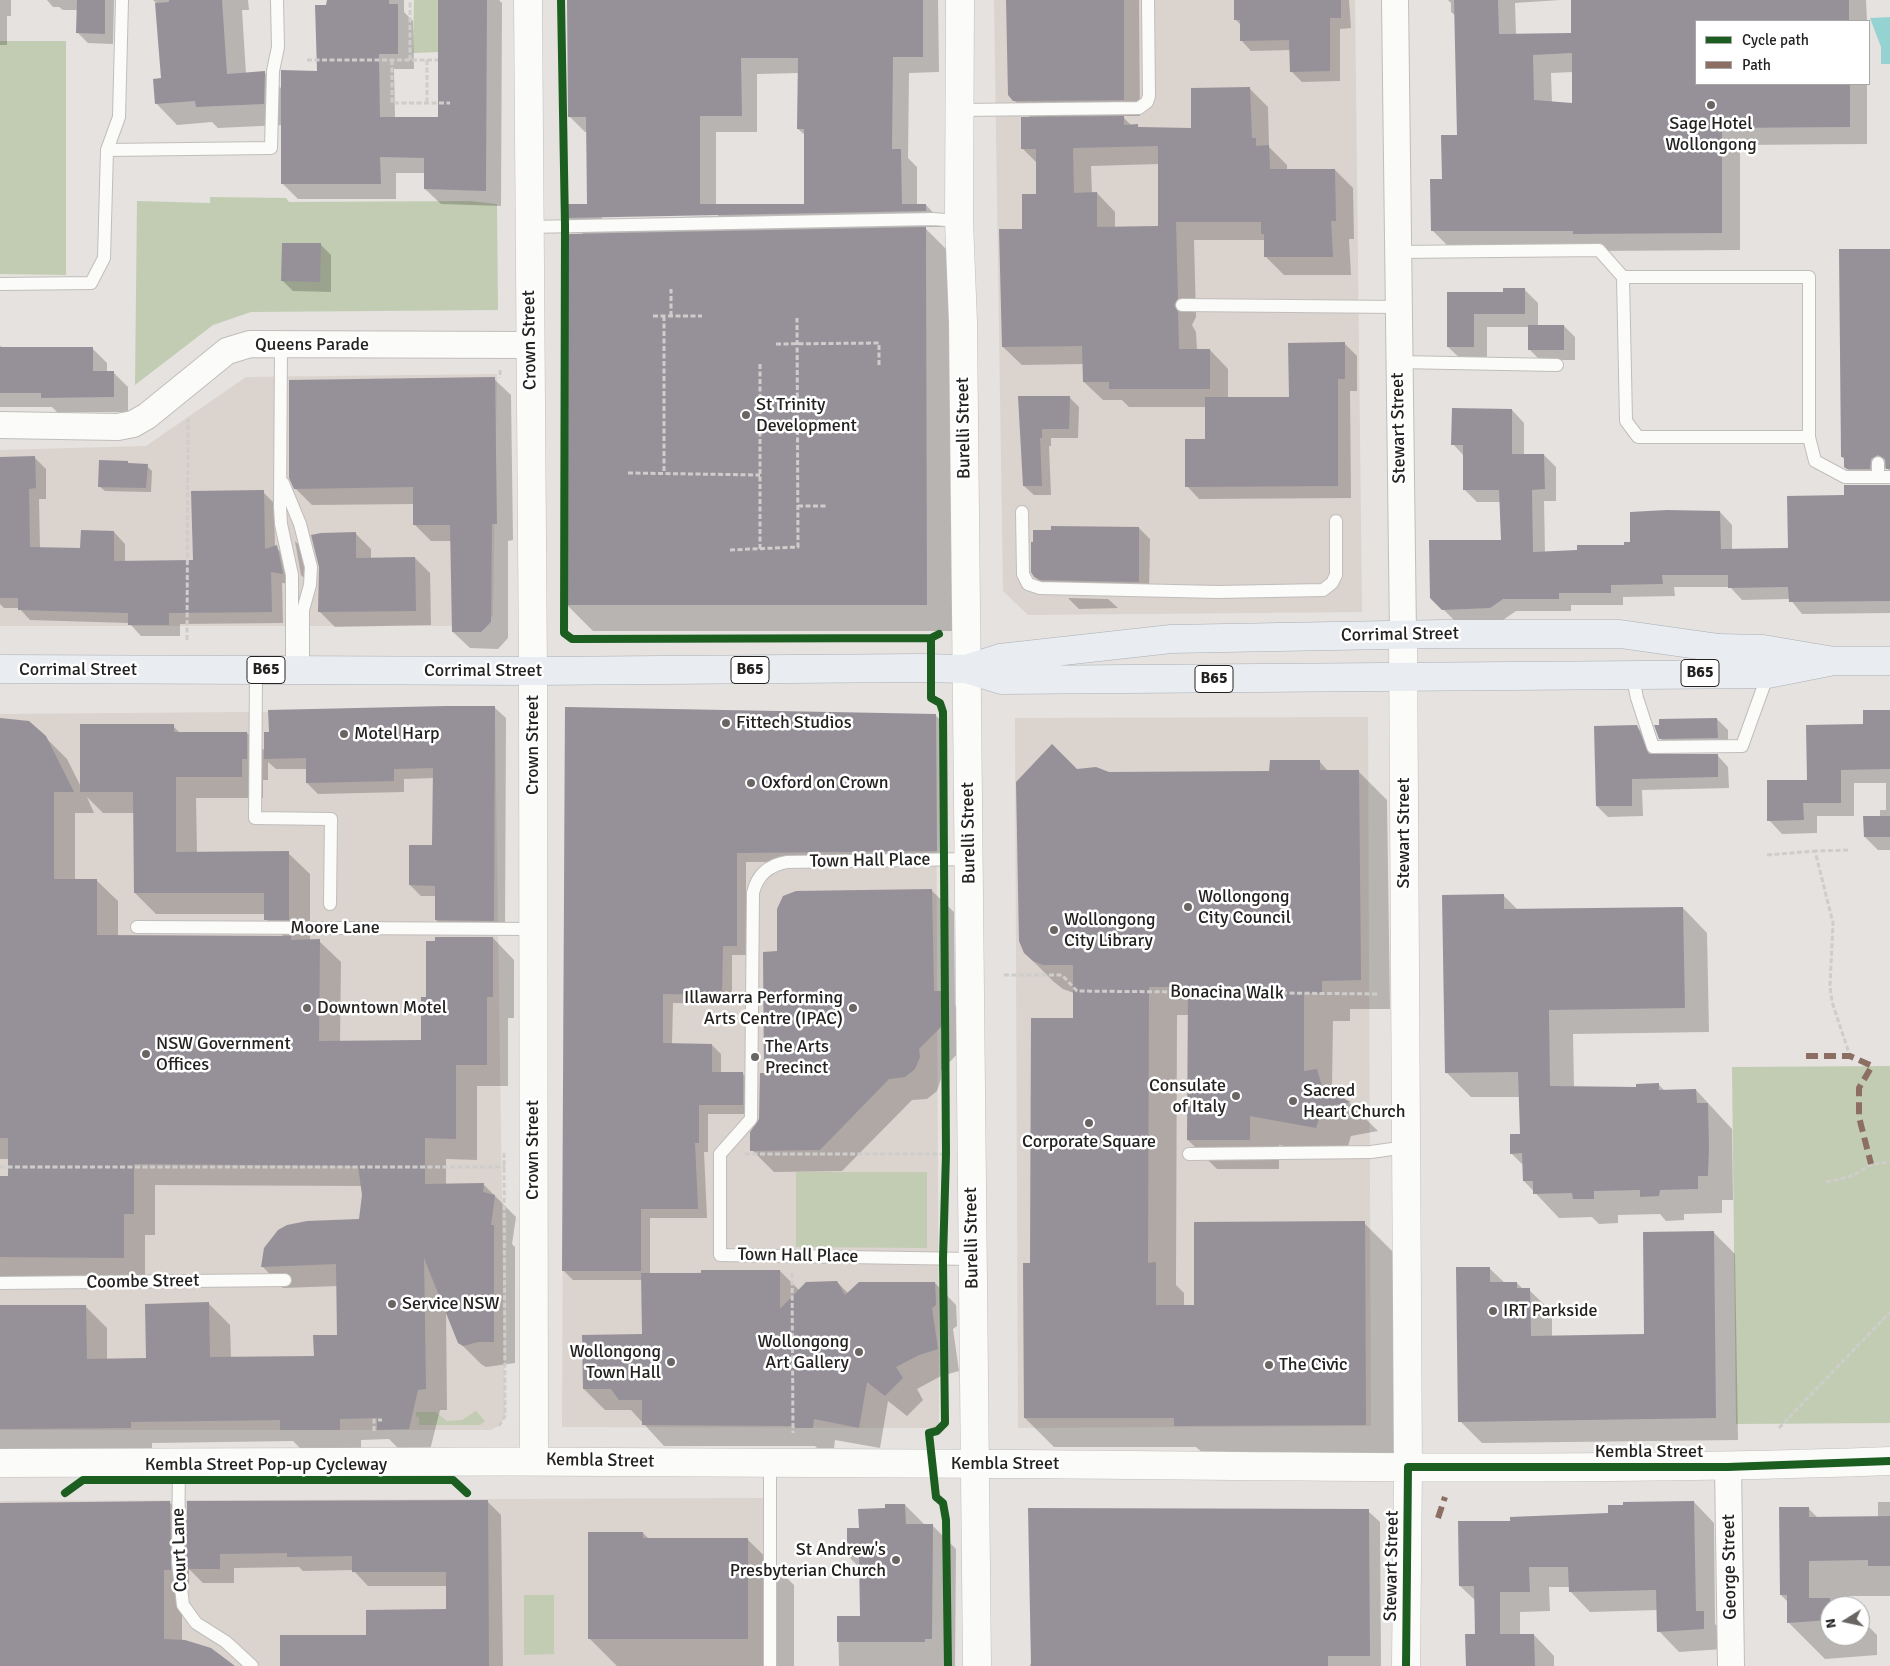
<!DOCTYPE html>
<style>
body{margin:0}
#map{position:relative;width:1890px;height:1666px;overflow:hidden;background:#e5e2df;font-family:Signika,sans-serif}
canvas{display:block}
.legend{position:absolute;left:1695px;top:20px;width:175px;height:65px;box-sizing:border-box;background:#fff;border:1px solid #a7a7a6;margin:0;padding:6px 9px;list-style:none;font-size:15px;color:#242220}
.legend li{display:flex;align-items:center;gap:10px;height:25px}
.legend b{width:25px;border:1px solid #a7a7a6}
.north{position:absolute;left:1820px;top:1596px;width:50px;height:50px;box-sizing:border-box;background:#fff;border:1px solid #a7a7a6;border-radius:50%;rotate:260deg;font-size:14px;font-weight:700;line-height:20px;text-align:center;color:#242220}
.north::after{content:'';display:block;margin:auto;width:18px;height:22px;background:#686563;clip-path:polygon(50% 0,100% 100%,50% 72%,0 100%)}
</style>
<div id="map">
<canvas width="1890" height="1666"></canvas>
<ul class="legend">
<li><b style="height:6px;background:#1b5e20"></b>Cycle path</li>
<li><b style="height:6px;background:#8d6e63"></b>Path</li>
</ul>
<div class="north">N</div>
</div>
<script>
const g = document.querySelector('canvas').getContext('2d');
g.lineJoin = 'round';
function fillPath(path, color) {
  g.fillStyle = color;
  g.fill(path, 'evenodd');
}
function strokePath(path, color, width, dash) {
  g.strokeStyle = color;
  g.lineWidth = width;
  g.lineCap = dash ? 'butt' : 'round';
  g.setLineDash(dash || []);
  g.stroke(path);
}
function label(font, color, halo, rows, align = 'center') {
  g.font = font + ' Signika,sans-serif';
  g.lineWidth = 5;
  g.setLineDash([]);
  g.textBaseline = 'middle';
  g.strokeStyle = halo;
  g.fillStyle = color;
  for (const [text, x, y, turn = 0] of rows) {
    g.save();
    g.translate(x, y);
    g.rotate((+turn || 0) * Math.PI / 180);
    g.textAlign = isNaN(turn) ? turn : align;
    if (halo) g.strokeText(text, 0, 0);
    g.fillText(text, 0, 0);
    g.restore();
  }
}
fillPath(new Path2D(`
 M994,0h361l7,612 -334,3 -25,-24z
 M497,374l-4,242 -16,10h-477v-176l146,-4 100,-69z
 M565,707l371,8 3,713 -377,-1z
 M495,710l10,706 -6,10 -9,4h-490v-716z
 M1368,717l3,709 -353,2 -3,-710z
 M764,1498l-1,168h-763v-165z`), '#dbd3cd');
fillPath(new Path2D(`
 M414,0h24v52l-25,1z
 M0,41h66v234l-66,-1z
 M210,197l76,1 3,4 182,-1 26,3 1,106 -247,2 -38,13 -78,60 2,-184 73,2z
 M1890,1066v357l-154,1 -4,-357z
 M796,1172h131v76l-131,-1z
 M476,1411l9,10 -5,4h-61v-9l-3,1v-5h19l12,9 15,-1z
 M524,1595h30v59l-30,1z`), '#c2ccb2');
fillPath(new Path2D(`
 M1890,17v47h-9v-17l-11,-29z`), '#95d2d2');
fillPath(new Path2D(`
 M0,0h11v16h-4v29h-7z
 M47,0h67l-1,44 -25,-1 -10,-10v-23h-15l-4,-3h-6z
 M153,0h95l1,10h-7l4,64 18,-2 19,18 35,-18 10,-72h76v12l9,9 1,48h-20l1,49h45l-1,-118h60l3,3 -1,203 -60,-2 -16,-15v-16h-29v26h-98l-16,-16v-58l-64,3 -6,-6 -35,3 -21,-22 6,-24 -5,-75z
 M568,0h370l1,72 -30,1 -1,85 9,9v38h9l16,17v5h-18l28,28 1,376h-360l-26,-26 17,-370 -18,-17 22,-13v-73h-3l-16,-16zM799,73l-1,56 7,6 1,70h-90v-73h41v-58zM718,214v2l-116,3v-3z
 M1007,0h132l1,116h-18l10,10 8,2 52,1 58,-40 18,18 1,40 18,18v5h48l18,18 1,51h-5l2,36h-67l-18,-18v-17h-72l2,77 -4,8 4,7 1,18h13l18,19v29h62l54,-55 13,13v35h-7l1,107 -152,1 -12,-13 19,-46v-33h-77l-7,-7h-19l-19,-18v-18l-62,1 -19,-18 34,-152v-32l-15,-15 10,-29 -18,-19zM1159,164v63l-44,1v-16l-18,-19 -5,1 -1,-28z
 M1235,0h114l2,28 -11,1v52l-38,1 -11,-11v-21l-40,1 -10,-11v-15l-6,-6z
 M1448,0h112l-45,3 1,32 57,-1 -1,-34h294l1,21h-171v63h171v60l-127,1v105l-147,1 -143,-3 -18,-18 12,-50 14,-44 -2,-120 -5,-4v-9zM1573,72v32l-21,-1 -1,-30z
 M320,244l11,11v37l-38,-1 -11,-11z
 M1890,249v222l-3,-3 -29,11 -13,-12v-7l-3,-3z
 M1524,289l14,14v23h26l11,11v23h-35l-11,-11v-22h-42v33h-25l-14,-13v-53h56z
 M0,346l4,2h88l15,15v9h6l15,15v25h-71l-5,-5h-52z
 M494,379l17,16 2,145 -5,1v97l-10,11 -28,-1 -17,-16 -1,-91h-21l-16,-16v-21l-103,1 -17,-17z
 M1019,397h50l10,10 -1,31h-27v8h-2l2,49h-17l-10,-9z
 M1512,410l12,13v32h20l12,12v34h-12l1,52 81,-7 94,-34 12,13v25l57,-1 56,-53 45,-10v127l-88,1 -12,-15 -48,1 -12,-13h-56l1,9 -52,1v8h-52v6h-55l-13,9 -47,2 -25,-25 71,-56 -2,-39h-23l-12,-12 -1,-34 -11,-12z
 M0,458h35l11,11v30h-7l1,49 42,1 32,-17 11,12v18l70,-1 68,-69 11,11 1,44 13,11 6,26 -12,-1 1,40 -103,1v12h-39l-12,-13 -99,-3 -11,-12h-15l-4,-4z
 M127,462l3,2 17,2 5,5 -1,21 -46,-1 -6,-5z
 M1139,528l11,11 -1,54 -103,-5 -11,-11z
 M356,534l15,15v10l44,-1 15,15 1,52 -96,2 -16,-16z
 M295,541l5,5 7,28v7l-6,-6z
 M1068,598l40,1 10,9 -39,1z
 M495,708l11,10 -1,213h-58l-11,-11v-24h-15l-11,-11 24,-39v-68l-30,1v13l-86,2 -11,-11v-14h-31l-8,-7v18h-5v18h-67l1,55h91l22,21v67h9l22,21 -1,80 82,-1 5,-43 66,-60 21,22v58h-6v68h-31v74l-31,-1v26h38l32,32 -4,27 3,3v116l-29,4 -5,-3 -22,-22 -13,-33 1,101h-7l-10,40h-30l-11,-11 -28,1v11h-58l-10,-10 -141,2v6h-152v-144l85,1 22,22v32l40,-1 62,-55 21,21 1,33 84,-1 23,-21v-50l-55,2 -21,-22 99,-46 2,-25 -1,-9 -207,-1v50h-10v44l-145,-1v-101h9v-18h-9v-438l45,16 22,22 14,28 92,-61 8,8 66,-1 18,18zM87,797l16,16h31l1,80 21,21h110v5l18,18 -166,-1v-35l-22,-21h-21v-67h19z
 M567,708l369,8 10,9v136l-200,1v93h-14v49l-59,-1 -1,41 40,1 9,9v19l22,1 9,9v31h-44v38h-4l3,66h-57v56l130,-3 20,20 37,-9 11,11 87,-10 21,22 1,21 -4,3 6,42 -18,5 -24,13 6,11 -16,16 -19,-15 -8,47 -45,-8 -1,8h-17l-2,-2h-151l-33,-36h-26l-21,-21 59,-53v-56h-70l-9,-9z
 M1890,711v139h-12l-13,-13 15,-20v-7h6v-27h-32v33h-37v17l-35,1 -13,-14 96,-94z
 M1717,719l11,11v19h-57l-11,-11z
 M1637,727l11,11 6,18h64l10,11 1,21 -87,2 1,26 -35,1 -11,-11z
 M1319,761l10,11 29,-1 29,29 3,209h-40v12h-17l-1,65 46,45 -27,5 -6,20 -66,-11v24h-62l-29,-29 1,-125h-12l-1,270 8,8v14l12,-1 168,-83 29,29 1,201 -190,1 -8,-7h-142l-29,-29 6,-154 43,-244v-27l-11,-4 -9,-7 -29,-29 52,-183 32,4 162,-2z
 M931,890l23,22 1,93 9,9v33l-23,24v8l-4,12 -10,8 -15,1 -70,71 -68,1 -22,-22 8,-31 18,-166z
 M1503,895l15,15 165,-2 24,25 2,99 -136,2 1,53 63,1 21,-4 7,7 31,-1 36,39 1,71h-11v13l-38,1v6l-18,1 -6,-7 -42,1v8l-19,1 -7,-7 -33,1 -35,-37 -1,-16 -12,-12 11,-18 -2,-38h-49l-25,-25z
 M1713,1232l22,22 3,186 -256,3 -22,-22 29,-153 16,15h12l7,7h5l23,22v25l94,-1z
 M487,1501l14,14 2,151h-221l166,-56 -1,-24h-79l-15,-16 -50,1 -4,-4 -65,1v15h-31l-14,-14v19h-7v53l50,25h-232v-162l170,-1 18,18z
 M1694,1502l20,21 1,101 9,9v16l-45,3 -20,-21 -1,-21 -68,2 -20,-21v-4h-21l1,24 -30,1v23h14l20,21v10h-87l9,-31v-34l-16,-15 52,-64 97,-8z
 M1878,1502h12v94h-45v7l3,3h-18v30h30v-18l17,17v20l-52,4 -36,-36 -1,-21 -7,-7 27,-87 10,10 60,-1z
 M905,1505l20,20h7l24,24 -1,117h-116l-1,-48 23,-1 -1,-49 -12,-12 12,-27 27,-20z
 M1368,1511l12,11 1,144h-351v-2z
 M643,1533l6,6h98l47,46v81h-177l-28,-28z`), '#0003');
fillPath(new Path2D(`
 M77,0h28v34l-29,-1z
 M169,0h53l5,74 38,-3 -1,33 -68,3 -1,-6 -40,3 -2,-25 8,-1 -6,-75 14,-1z
 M327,0h62v4h9v50h-19l1,63h58v-117h49l-1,191 -62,-2v-31l-44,-1 1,27h-100v-114l36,1 -2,-66h11z
 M567,0h356v57h-30l-1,92h9l1,55h24v7l-361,7 -1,-14h23l-1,-87h-18zM741,58h57l-1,71h7v75h-104v-88h42z
 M1006,0h118v100l-111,1 -5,-6z
 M1234,0h107v18h-11v53l-40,1 -1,-32 -49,1v-21h-6z
 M1454,0h44l1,34 72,-1v-33h278v21h-153v63h154v43l-128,1v105l-149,1v-3h-142l-1,-52h12l-1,-44h16zM1572,53v50l-38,-3 -1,-45z
 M1250,87l2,51h4v8l13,-1 1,24h65l1,52h-5l2,36h-69v-23h-3v-12h-85l2,76 -4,7 4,7 1,37h31v40h-101v-7h-26l-1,-36 -80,1 -3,-118h23v-35h14v-45h-15v-32l103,-1v9l14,-1v3l53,1v-40zM1158,146v80l-61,1v-35l-23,1 -1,-45z
 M926,227l1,378h-362v-371z
 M282,243h39l-1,39 -39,-1z
 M1839,249h51v220h-4l-1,-10 -7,-4 -7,4 -1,10h-23l-3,-2v-10h-3z
 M1503,288h22v26h-51v33h-27v-55h56z
 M1528,325h36v25h-36z
 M1345,342v37h-7v107l-153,1v-48h20v-42h84l-1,-54z
 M0,347h93v24h21v26l-73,1v-5h-41z
 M495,377l2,147h-5l-1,98 -10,10h-29l-2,-107h-37v-38l-119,2 -5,-11v-98z
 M1018,396h52l-1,33h-27v9h-2l2,48h-19z
 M1452,408l60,1v45h32l1,35 -13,1 1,62 44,-2v-5h47v-3h6v-30l37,-2 53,1 1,38 67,-1 -1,-52 57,-1v-10h46v116l-101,1 -1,-15 -60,1v-13h-66l1,9 -52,1v8h-52v6h-56l-13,9 -48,2 -12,-12 -1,-58h72l-2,-50h-36v-45h-12z
 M35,456l1,32 -7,1 1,58 50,1 1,-18 33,1v30l79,-1 -2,-69 73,-1 1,59 12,-4 6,29 -12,-2 1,40 -103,1v12h-41v-12l-110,-3v-12h-18v-141z
 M99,460l29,1v2l20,1 -2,24 -48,-1z
 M1051,526l88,1v55l-98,-2 -7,-3 -3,-5v-30h2v-12h18z
 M356,532v26l59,-1 1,54 -98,1 1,-45 -8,-32 10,-2z
 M446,706h49l-1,215 -59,-1v-34l-26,-1v-40h23l1,-77 -39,1v12l-88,2v-25l-42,1v-27h5l-1,-22z
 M565,707l371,7 1,137 -200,2v93h-14l-1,49 -59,-1v49l49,1v28h31v33h-44v38h-4l3,66h-57v62h-79z
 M1863,710h27v59l-49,1v33h-38l1,17 -37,1v-41h40l-1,-55 57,-1z
 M0,718l29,3 17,15 28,56h-20v87h43v56l194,1v4l29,-1 -1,102 102,-1v-43h5v-56h9v-4h58v60h-6v68h-31v74l-31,-1v46l59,-1 -1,9 12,3 -4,30h3v117h-16l-15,4 -5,-3 -34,-85 2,131 -8,1 -9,39 -32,1v-12l-37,1v11h-60v-10l-149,2v6l-131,1v-124h86l1,54 59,-1 -1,-54 64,-2 1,55 104,-1 -1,-21h24l-1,-71 -75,3 3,-19 14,-18 9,-5 20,-4 52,-2 3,-24 -4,-29 -224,-2v50h-10v44l-124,-1v-81h8v-38h-8z
 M1717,718l1,20 -59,1 -5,-14h5v-6z
 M80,724h94v8h73v27h-5v18h-66v75l113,-1v69h-25v-27h-130l-1,-101h-53z
 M1637,725l12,29h69v23l-86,2v27h-36l-2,-80z
 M1052,744l25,25 19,-2 13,5 160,-1 1,-11h50v10h39l2,210 -39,1v12h-18v78l13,-2 6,21 28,12 -28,5 -7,21 -66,-12v24h-63l1,-153h-39l-1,276 8,-1v43h38v-83l171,-1 1,204 -192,1v-8h-150l-1,-155h7l1,-245h42v-53h-30l-10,-4 -9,-8 -5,-12 -3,-159z
 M1863,816h27v21h-26z
 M932,889l2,102h9v34l-24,24 1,8 -5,12 -10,8 -16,2 -69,71 -70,1v-19l9,-13 1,-46h4l-1,-121 14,-1v-42l6,-13 13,-5z
 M1504,894v15l179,-2 2,101 -136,2 1,76 86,1v-3l23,-1v7l37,-1 1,14h11l1,44 -1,29h-10v13l-38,1 -1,6 -19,1v-7l-46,1v8h-21l-1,-6 -39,1v-13h-10l-1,-28 -12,1v-20h10l-2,-62 -73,1 -3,-178z
 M1714,1231l2,187 -258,4 -2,-155h34v15h27v6h13l1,48 113,-2 -1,-102z
 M701,1270h79v39l26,-27 31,-1 8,14 14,-13h76l1,23 -4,3 6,41 -19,6 -23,12 7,11 -18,18 -18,-14 -8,46 -45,-9 -1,9h-18v-2l-153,-1v-25h-23l-8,-11h-28l-1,-54 60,-1 -1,-61h60z
 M488,1500l1,166h-209v-31h86v-25l80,-1v-37h-94v-16l-65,1v-4l-67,1v15h-33v-68z
 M170,1501l1,69h-7v69l21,1 26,8 24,18h-235v-163z
 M1694,1501l2,110h8v18l-47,3 -1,-42 -87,2 -1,-25h-39l1,25h-30v42h34l1,32h-69l-1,-32h10l-1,-48h-15l-1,-65h52v-4l98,-4v-8h15v-3z
 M885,1504h20l1,20h27l-1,115h-7v3h-88v-26h23l-1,-60 -12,1v-29h12l-1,-19 27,-1z
 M1779,1507h30v10l81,-1v50h-22v-6l-59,1v37h21v22l-43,3v-28h-7z
 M1028,1508l341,1 1,147h-42v10h-297z
 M588,1532h55v6h105v101h-160z`), '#969099');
const lane = new Path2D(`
 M961,110l178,-2 8,-6 2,-6 -1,-96
 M107,150l164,-2 2,-77 5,-24 -1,-47
 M528,227l405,-8 26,2
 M1397,252l202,-2 24,27h186v160h-171l-12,-16 -3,-144
 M0,284l91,-1 13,-25 3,-108 12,-33 3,-117
 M1182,305l216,2
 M281,344l-1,163 1,17 11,51v95
 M1398,362l159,3
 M1809,437l6,24 30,16h45
 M1878,463v14
 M283,483l17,41 11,43 -1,18 -7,25v60
 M1022,512l1,62 5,10 12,4 178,4 105,-2 9,-7 4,-8v-54
 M256,670l-1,148 76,1 -1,85
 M1632,674l5,24 16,49 89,-1 26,-72
 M969,859l-182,3c-18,3 -30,13 -34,31l-2,226 -31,35v101l252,4
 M137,927l396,2
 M1189,1154l182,-2 35,-5
 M0,1283l285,-3
 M179,1462l-1,100 5,43 13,18 30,19 26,24
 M770,1463v203`);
const street = new Path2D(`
 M1395,0l8,635
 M0,425l118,2 15,-3 14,-8 80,-65 23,-7 280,1
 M1728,1467l3,199`);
const secondary = new Path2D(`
 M528,0l5,671 1,789
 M960,0l-1,221 4,101 14,1344
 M1403,635l5,832 -2,199
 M0,1463c339,-2 677,-2 1016,1 292,2 583,8 874,-3`);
const primary = new Path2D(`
 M0,669l533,2 387,-3 46,1 35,11 767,-6 66,-13
 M966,669l34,-11 171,-19 272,-5h177l99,14 44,1 71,12h56`);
strokePath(lane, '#c0bebc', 14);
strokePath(street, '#c0bebc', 28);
strokePath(secondary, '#c0bebc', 29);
strokePath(primary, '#aaafb5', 29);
strokePath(new Path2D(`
 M307,60h131
 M392,60v43h58
 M410,60v-60
 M427,60v43
 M653,316h49
 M664,316v157
 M671,316v-27
 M776,344l103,-1v24
 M500,370v8
 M628,473l132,2
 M798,506h29
 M760,549v-186
 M730,550l68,-3 -1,-229
 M187,640l1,-221
 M1848,850l-33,1 18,72 -3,63 2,16 18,54
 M1767,855l48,-4
 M1004,975h58l15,16 301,3
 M745,1154h201
 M0,1167h505
 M1826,1182l27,-6 18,-12 19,-2
 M792,1273l1,160
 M499,1426l6,-10 -1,-263
 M1779,1428l111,-116
 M374,1431v-11h8`), '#cecdcc', 3, [5, 2.5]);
strokePath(lane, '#fbfbfa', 12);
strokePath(street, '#fbfbfa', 26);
strokePath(secondary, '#fbfbfa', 28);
strokePath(primary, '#e9ecf0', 28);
strokePath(new Path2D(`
 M1806,1056h44l22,10 -13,22v29l12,47
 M1438,1518l7,-21`), '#8d6e63', 6, [12, 6]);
strokePath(new Path2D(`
 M561,0l4,225 -1,408 8,6 359,-1 8,-4
 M931,638v60l9,5 3,9 3,442 -3,105 2,164 -8,8 -8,2 7,64 7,6 3,17 2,146
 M65,1493l18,-13h370l14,13
 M1406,1666l2,-199h320l162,-6`), '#1b5e20', 8);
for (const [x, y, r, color] of [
 [1711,105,5,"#686563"],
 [746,415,5,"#686563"],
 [726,723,5,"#686563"],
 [344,734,5,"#686563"],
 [751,783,5,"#686563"],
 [1188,907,5,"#686563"],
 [1054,930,5,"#686563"],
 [307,1008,5,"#686563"],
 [853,1008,5,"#686563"],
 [146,1054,5,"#686563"],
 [755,1057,5,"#686563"],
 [1236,1096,5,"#686563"],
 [1293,1101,5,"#686563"],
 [1089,1123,5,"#686563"],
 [392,1304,5,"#686563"],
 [1493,1311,5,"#686563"],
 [859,1352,5,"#686563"],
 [671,1362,5,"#686563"],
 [1269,1365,5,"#686563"],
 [896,1560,5,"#686563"]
]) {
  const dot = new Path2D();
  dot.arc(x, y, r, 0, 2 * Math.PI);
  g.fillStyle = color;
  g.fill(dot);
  strokePath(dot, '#fff', 2);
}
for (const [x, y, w] of [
 [266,670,38],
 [750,670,38],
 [1700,673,38],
 [1214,679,38]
]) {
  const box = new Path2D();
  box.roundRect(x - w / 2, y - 13.5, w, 27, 4);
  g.fillStyle = '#fff';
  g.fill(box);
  strokePath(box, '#242220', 1);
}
label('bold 16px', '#242220', null, [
 ["B65",266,670],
 ["B65",750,670],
 ["B65",1700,673],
 ["B65",1214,679]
]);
label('18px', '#242220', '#fff', [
 ["Sage Hotel",1711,124,"center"],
 ["Wollongong",1711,145,"center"],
 ["St Trinity",756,405],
 ["Development",756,426],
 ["Fittech Studios",736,723],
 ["Motel Harp",354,734],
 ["Oxford on Crown",761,783],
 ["Wollongong",1198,897],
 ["City Council",1198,918],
 ["Wollongong",1064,920],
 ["City Library",1064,941],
 ["Illawarra Performing",843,998,"right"],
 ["Arts Centre (IPAC)",843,1019,"right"],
 ["Downtown Motel",317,1008],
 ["NSW Government",156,1044],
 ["Offices",156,1065],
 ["The Arts",765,1047],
 ["Precinct",765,1068],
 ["Consulate",1226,1086,"right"],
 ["of Italy",1226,1107,"right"],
 ["Sacred",1303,1091],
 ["Heart Church",1303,1112],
 ["Corporate Square",1089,1142,"center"],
 ["Service NSW",402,1304],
 ["IRT Parkside",1503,1311],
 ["Wollongong",849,1342,"right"],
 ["Art Gallery",849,1363,"right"],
 ["Wollongong",661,1352,"right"],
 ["Town Hall",661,1373,"right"],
 ["The Civic",1279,1365],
 ["St Andrew's",886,1550,"right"],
 ["Presbyterian Church",886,1571,"right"]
], 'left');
label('18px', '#242220', '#fff', [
 ["Crown Street",530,340,-91],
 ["Queens Parade",312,345],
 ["Burelli Street",964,428,-91],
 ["Stewart Street",1399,428,-91],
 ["Corrimal Street",1400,635,-1],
 ["Corrimal Street",78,670],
 ["Corrimal Street",483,671],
 ["Crown Street",533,745,-90],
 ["Burelli Street",969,833,-91],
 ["Stewart Street",1404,833,-90],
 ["Town Hall Place",870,861,-1],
 ["Moore Lane",335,928],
 ["Bonacina Walk",1227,993,1],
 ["Crown Street",533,1150,-90],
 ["Burelli Street",972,1238,-91],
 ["Town Hall Place",798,1256,1],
 ["Coombe Street",143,1282,-1],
 ["Kembla Street",1649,1452],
 ["Kembla Street",600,1461,1],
 ["Kembla Street",1005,1464],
 ["Kembla Street Pop-up Cycleway",266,1465],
 ["Court Lane",180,1550,-92],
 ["Stewart Street",1392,1566,-89],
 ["George Street",1730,1567,-91]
]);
</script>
